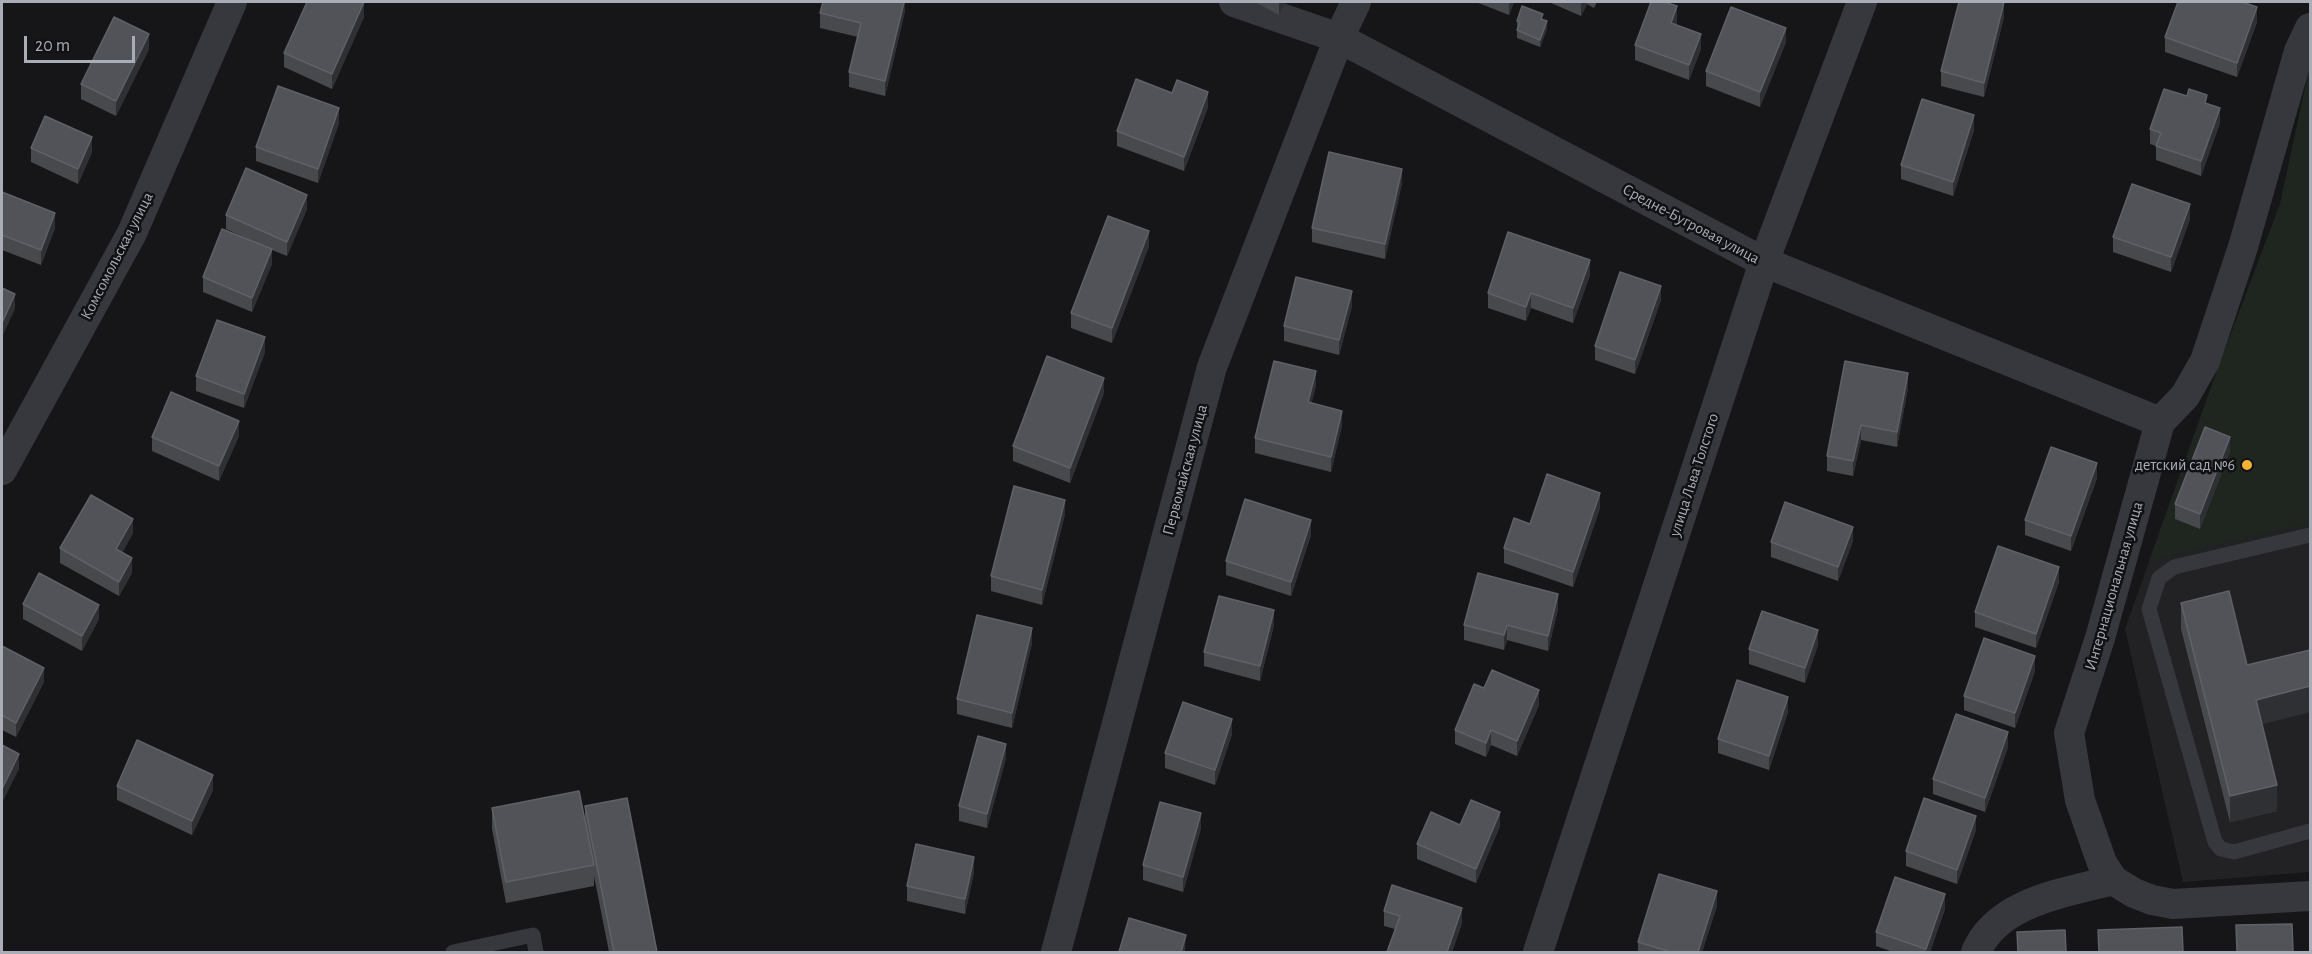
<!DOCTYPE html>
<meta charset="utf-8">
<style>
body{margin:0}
#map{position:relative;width:2312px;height:954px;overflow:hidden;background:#161618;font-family:"Alegreya Sans",sans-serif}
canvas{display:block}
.frame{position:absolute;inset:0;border:3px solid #a8adb8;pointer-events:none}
.scale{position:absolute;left:24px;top:36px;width:111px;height:27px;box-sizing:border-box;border:3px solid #a8adb8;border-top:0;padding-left:8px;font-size:18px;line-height:21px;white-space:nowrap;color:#a8adb8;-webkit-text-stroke:4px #111113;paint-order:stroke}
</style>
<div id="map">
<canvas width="2312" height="954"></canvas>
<div class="frame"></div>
<div class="scale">20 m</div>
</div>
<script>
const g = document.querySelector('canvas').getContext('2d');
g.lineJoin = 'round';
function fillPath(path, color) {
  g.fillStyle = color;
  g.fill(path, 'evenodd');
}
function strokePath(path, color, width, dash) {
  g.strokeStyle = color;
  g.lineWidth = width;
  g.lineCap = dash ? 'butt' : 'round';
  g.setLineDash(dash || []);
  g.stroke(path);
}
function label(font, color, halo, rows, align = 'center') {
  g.font = font + ' "Alegreya Sans",sans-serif';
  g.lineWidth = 5;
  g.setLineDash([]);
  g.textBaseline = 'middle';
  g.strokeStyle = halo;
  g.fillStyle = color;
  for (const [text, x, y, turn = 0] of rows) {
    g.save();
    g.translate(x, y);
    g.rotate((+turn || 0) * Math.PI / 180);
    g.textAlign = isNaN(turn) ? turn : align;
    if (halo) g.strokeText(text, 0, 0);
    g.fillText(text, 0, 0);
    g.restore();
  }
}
fillPath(new Path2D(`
 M2310,65v807l-127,10 -58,-253 93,-261 62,-164z`), '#222225');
fillPath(new Path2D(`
 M2310,65v458l-161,38 69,-193 62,-164z`), '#1e261f');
strokePath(new Path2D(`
 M2310,535l-136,32 -15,11 -10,31 66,233 6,7 13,3 76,-21
 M453,952l80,-17 3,17`), '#37383d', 15);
strokePath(new Path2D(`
 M1234,2l105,36 425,224 396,160
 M2310,28l-11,23 -56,196 -38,114 -20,35 -25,26 -60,216 -31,95 11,67 22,63 11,17 21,13 18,7 21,4 137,-8
 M2,470l130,-237 100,-231
 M1056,952l156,-585 127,-329 17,-36
 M1538,952l226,-690 98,-260
 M1976,952c22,-51 89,-59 137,-72`), '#37383d', 30);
fillPath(new Path2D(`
 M905,2v9l-20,85 -36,-9v-15l9,-35 -38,-9v-15z
 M1255,2h31l-7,13z
 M1476,2h38l-5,13z
 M1551,2h46l-3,6 -7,-4 -6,12 -30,-13z
 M364,17l-32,72 -48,-22v-14z
 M2004,17l-20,80 -43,-11v-15z
 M1543,20l4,9 -7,18 -23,-9v-17z
 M1677,21l-1,4 25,24 -12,31 -54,-20v-15z
 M2257,22l-20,55 -72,-25v-15z
 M1786,42l-26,65 -54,-21v-15z
 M149,49l-33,67 -35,-17v-15z
 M2207,104l13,19 -19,53 -45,-16v-14l-6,-2v-15z
 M1208,107l-24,64 -67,-25v-15z
 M339,123l-21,60 -62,-22v-14z
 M1974,130l-21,66 -52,-17v-14z
 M31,148l61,4 -14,32 -47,-22z
 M1402,183l-17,76 -73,-17v-14z
 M2,192l53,36 -14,37 -39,-15z
 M307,209l-20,47 -15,-6v14l-20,48 -49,-20v-15l50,-36 -27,-12v-14z
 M2190,219l-19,53 -58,-20v-15z
 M1149,246l-37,97 -41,-15v-15z
 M1590,275l-17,48 -42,-15 -5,13 -38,-13v-15z
 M1661,300l-26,74 -40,-14v-14z
 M1352,306l-13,49 -55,-14v-15z
 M265,352l-21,56 -48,-17v-15z
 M1845,361l63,27 -11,59 -36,-7 -8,36 -26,-5v-15z
 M1316,386l-5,17 31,22 -11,47 -76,-19v-15z
 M1104,393l-34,90 -57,-22v-15z
 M239,436l-20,45 -67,-30v-14z
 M2230,451l-30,78 -25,-10v-15z
 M2097,478l-26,73 -46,-16v-15z
 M1600,508l-27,79 -69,-24v-15l26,-24z
 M1065,514l-23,91 -51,-14v-15z
 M133,533l-11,20 10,20 -13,23 -59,-33v-15z
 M1311,535l-20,61 -65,-21v-14z
 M1853,541l-15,40 -67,-24v-15z
 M2059,582l-23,66 -61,-21v-15z
 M2181,603l66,62 15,59 15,87 -47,11 -49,-193z
 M23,604l76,15 -17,32 -59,-32z
 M1558,609l-10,42 -41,-11 -3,10 -40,-10v-15z
 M1274,625l-14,56 -56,-15v-14z
 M1032,643l-20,85 -55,-14v-15z
 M1818,645l-13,38 -56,-19v-15z
 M2,646l42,36 -28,55 -14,-7z
 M2035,671l-20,57 -51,-18v-14z
 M1484,688l55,17 -22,51 -26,-11 -5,12 -31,-13v-14z
 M1788,712l-19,58 -51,-17v-14z
 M1232,734l-17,51 -50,-17v-15z
 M2008,747l-23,65 -52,-18v-15z
 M1006,758l-19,70 -28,-7v-15z
 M117,786l96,4 -21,45 -75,-35z
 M585,806l72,146h-48l-15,-76v10l-88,17 -14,-74v-21l93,14z
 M1460,825l40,1 -24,57 -59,-24v-15z
 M1201,828l-18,64 -40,-12v-15z
 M1976,830l-19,54 -51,-18v-15z
 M974,872l-9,42 -58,-13v-15z
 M1717,906l-15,46h-64v-10z
 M1945,909l-15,43h-37l-17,-6v-14z
 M1384,911l78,12 -10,29h-65l8,-23 -11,-3z`), '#47494d');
fillPath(new Path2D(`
 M364,2v15l-32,72v-15z
 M904,2h1v9l-20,85v-15z
 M1279,2h7l-7,13z
 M1509,2h5l-5,13z
 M1581,2h6v2l-6,12z
 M2004,2v15l-20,80v-14z
 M1677,6v15l-6,17v-15z
 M2257,7v15l-20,55v-14z
 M1547,21v8l-7,18v-7z
 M1786,28v14l-26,65v-15z
 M149,34v15l-33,67v-15z
 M1701,34v15l-12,31v-15z
 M1208,92v15l-24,64v-14z
 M339,108v15l-21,60v-14z
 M2220,108v15l-19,53v-15z
 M1974,115v15l-21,66v-14z
 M92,137v15l-14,32v-15z
 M1402,169v14l-17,76v-15z
 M307,195v14l-20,47v-14z
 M2190,204v15l-19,53v-15z
 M55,213v15l-14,37v-15z
 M1149,231v15l-37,97v-15z
 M272,249v15l-20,48v-14z
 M1590,260v15l-17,48v-15z
 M1661,286v14l-26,74v-14z
 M1352,291v15l-13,49v-15z
 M1531,293v15l-5,13v-14z
 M15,294v15l-13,28v-14z
 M265,337v15l-21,56v-14z
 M1316,371v15l-8,31v-15z
 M1908,373v15l-11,59v-15z
 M1104,378v15l-34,90v-15z
 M1342,411v14l-11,47v-15z
 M239,421v15l-20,45v-15z
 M1861,425v15l-8,36v-15z
 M2230,437v14l-30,78v-15z
 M2097,463v15l-26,73v-15z
 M1600,493v15l-27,79v-15z
 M1065,500v14l-23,91v-15z
 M133,519v14l-17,31v-15z
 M1311,520v15l-20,61v-14z
 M1853,527v14l-15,40v-14z
 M132,558v15l-13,23v-14z
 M2059,567v15l-23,66v-14z
 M1558,594v15l-10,42v-15z
 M99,605v14l-17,32v-15z
 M1274,610v15l-14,56v-15z
 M1507,625v15l-3,10v-15z
 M1032,628v15l-20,85v-15z
 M1818,630v15l-13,38v-15z
 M2035,656v15l-20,57v-15z
 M44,668v14l-28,55v-14z
 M2310,686v26l-54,14v-26z
 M1539,690v15l-22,51v-15z
 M1788,697v15l-19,58v-14z
 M1232,719v15l-17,51v-15z
 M1491,730v15l-5,12v-14z
 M2008,732v15l-23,65v-14z
 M1006,744v14l-19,70v-14z
 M19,754v15l-17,34v-14z
 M213,775v15l-21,45v-14z
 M2277,785v26l-47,11v-26z
 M1500,812v14l-24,57v-14z
 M1201,813v15l-18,64v-15z
 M1976,816v14l-19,54v-14z
 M974,857v15l-9,42v-15z
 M1717,891v15l-15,46h-4z
 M1945,894v15l-15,43h-4v-3z
 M1462,908v15l-10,29h-5z
 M1186,935l-1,17h-4z`), '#2f3033');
const building = new Path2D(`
 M307,2h57l-32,72 -48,-21z
 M823,2h81l-19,79 -36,-9 12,-49 -41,-10z
 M1651,2h13l13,4 -6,17 30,11 -12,31 -54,-20z
 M1959,2h45l-20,81 -43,-12z
 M2178,2h64l15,5 -20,56 -72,-26z
 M1522,6l21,8 -2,5 6,2 -7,19 -23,-10 3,-8 -3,-1z
 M1731,7l55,21 -26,64 -54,-21z
 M114,17l35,17 -33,67 -35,-17z
 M1136,79l36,14 5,-13 31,12 -24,65 -67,-26z
 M278,86l61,22 -21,61 -62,-22z
 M2164,89l23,7 2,-7 18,6 -2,8 15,5 -19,53 -45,-15 5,-13 -11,-4z
 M1922,99l52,16 -21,67 -52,-17z
 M45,116l47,21 -14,32 -47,-21z
 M1329,152l73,17 -17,75 -73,-16z
 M246,168l61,27 -20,47 -61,-27z
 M2132,184l58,20 -19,53 -58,-20z
 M2,192l53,21 -14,37 -39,-15z
 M1108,216l41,15 -37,97 -41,-15z
 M222,229l50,20 -20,49 -49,-21z
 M1508,232l82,28 -17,48 -42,-15 -5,14 -38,-14z
 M1620,272l41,14 -26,74 -40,-14z
 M1296,277l56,14 -13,49 -55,-14z
 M2,288l13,6 -13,29z
 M217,320l48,17 -21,57 -48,-18z
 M1047,356l57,22 -34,90 -57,-22z
 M1274,361l42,10 -8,31 34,9 -11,46 -76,-19z
 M1845,361l63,12 -11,59 -36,-7 -8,36 -26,-5z
 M171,392l68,29 -20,45 -67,-29z
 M2205,427l25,10 -30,77 -25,-10z
 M2051,447l46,16 -26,73 -46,-16z
 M1547,474l53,19 -27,79 -69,-24 10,-30 16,6z
 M1014,486l51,14 -23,90 -51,-14z
 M91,495l42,24 -17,30 16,9 -13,24 -59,-34z
 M1245,499l66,21 -20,62 -65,-21z
 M1785,502l68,25 -15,40 -67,-25z
 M1998,546l61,21 -23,67 -61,-22z
 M39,573l60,32 -17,31 -59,-32z
 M1478,573l80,21 -10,42 -41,-11 -3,10 -40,-10z
 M2229,591l18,74 63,-15v36l-54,14 21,85 -47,11 -49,-193z
 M1219,596l55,14 -14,56 -56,-14z
 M1762,611l56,19 -13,38 -56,-19z
 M977,615l55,13 -20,85 -55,-14z
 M1984,638l51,18 -20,57 -51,-17z
 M2,646l42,22 -28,55 -14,-8z
 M1492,670l47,20 -22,51 -26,-11 -5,13 -31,-13 19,-46 10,4z
 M1737,680l51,17 -19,59 -51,-17z
 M1183,702l49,17 -17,51 -50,-17z
 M1956,714l52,18 -23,66 -52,-19z
 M978,736l28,8 -19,70 -28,-8z
 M137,740l76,35 -21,46 -75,-35z
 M2,745l17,9 -17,35z
 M579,791l15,74 -88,17 -14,-74z
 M627,798l30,154h-43l-29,-146z
 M1924,798l52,18 -19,54 -51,-19z
 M1471,800l29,12 -24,57 -59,-25 14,-32 29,13z
 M1160,802l41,11 -18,64 -40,-12z
 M916,844l58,13 -9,42 -58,-13z
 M1659,874l58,17 -19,61h-27l-33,-10z
 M1895,877l50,17 -19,55 -50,-17z
 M1392,885l70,23 -15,44h-60l13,-36 -16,-5z
 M1129,918l57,17 -5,17h-62z
 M2292,924l1,28h-56l-1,-27z
 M2182,927l1,25h-84l-1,-22z
 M2065,930l1,22h-48l-1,-20z`);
fillPath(building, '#525359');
strokePath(building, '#5f6168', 1.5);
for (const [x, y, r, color] of [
 [2247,465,6,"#f2b134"]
]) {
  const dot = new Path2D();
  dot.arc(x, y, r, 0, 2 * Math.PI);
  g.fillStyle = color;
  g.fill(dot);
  strokePath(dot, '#111113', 2);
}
label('16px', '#a8adb8', '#111113', [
 ["Средне-Бугровая улица",1691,224,28],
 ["Комсомольская улица",117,256,-63],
 ["Первомайская улица",1185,470,-75],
 ["улица Льва Толстого",1694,475,-72],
 ["Интернациональная улица",2114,586,-74]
]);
label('16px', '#a8adb8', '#111113', [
 ["детский сад №6",2235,465]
], 'right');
</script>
